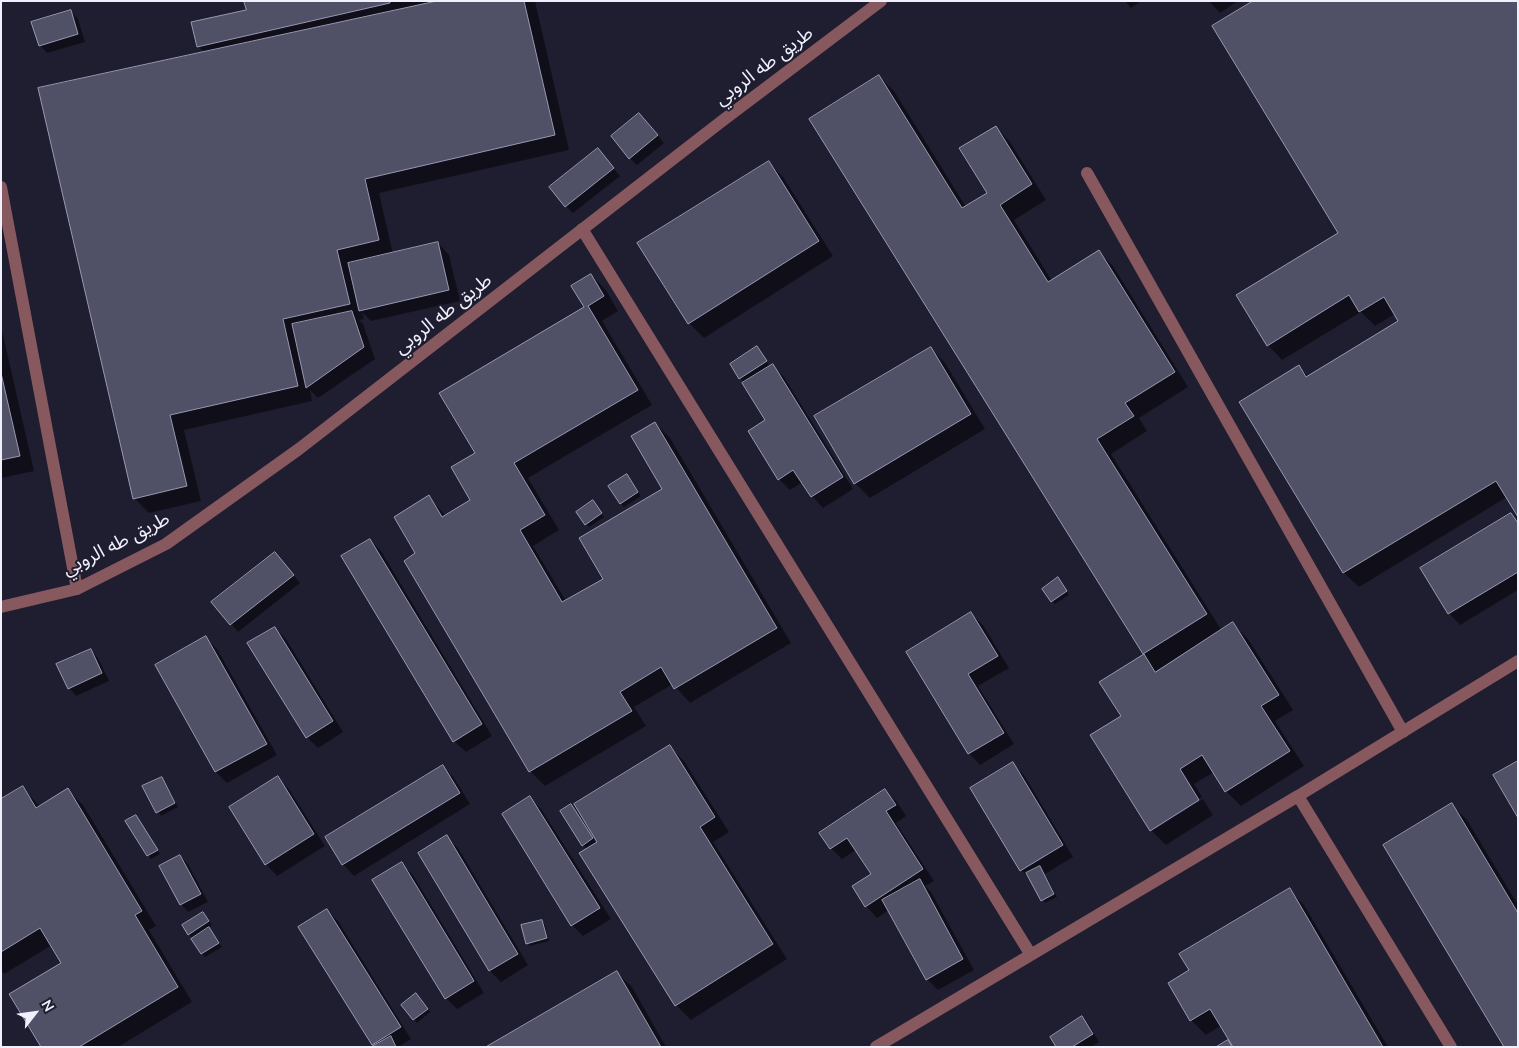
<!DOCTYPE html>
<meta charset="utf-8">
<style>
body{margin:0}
#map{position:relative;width:1519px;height:1048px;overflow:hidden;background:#1f1d30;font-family:Mulish,sans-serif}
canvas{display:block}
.frame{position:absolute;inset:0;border:2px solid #f0f0fd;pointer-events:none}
.north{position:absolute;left:10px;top:988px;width:50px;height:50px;-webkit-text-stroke:4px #1f1d30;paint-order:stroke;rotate:60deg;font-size:14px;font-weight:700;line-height:20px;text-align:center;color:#f0f0fd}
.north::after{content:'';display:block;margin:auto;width:18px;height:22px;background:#f0f0fd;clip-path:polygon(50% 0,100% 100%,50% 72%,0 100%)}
</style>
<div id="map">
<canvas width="1519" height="1048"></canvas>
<div class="frame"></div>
<div class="north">N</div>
</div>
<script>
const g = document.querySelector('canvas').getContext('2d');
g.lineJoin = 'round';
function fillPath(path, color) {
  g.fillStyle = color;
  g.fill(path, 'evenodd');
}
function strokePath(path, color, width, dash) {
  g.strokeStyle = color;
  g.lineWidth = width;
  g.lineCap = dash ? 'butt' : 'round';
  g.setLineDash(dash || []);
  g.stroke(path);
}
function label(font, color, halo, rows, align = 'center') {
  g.font = font + ' Mulish,"Noto Sans Arabic",sans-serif';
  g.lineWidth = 4;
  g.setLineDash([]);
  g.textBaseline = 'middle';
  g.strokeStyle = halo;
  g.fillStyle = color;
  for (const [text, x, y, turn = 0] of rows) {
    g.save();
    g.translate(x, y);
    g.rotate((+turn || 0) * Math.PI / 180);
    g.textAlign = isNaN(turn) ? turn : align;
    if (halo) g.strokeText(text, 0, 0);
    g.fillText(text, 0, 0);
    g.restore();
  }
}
fillPath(new Path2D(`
 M245,1h290l34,149 -190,43 14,61 45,-11 11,12 11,46 -89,20 -9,-9 2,7 -5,1 4,4 12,35 -57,39 -8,-8 2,11 -128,29 17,71 -52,12 -15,-15 71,-445 -7,-7 49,-35z
 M1125,1h16l-10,7z
 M1209,1h29l-18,12z
 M1255,1l252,496 -148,90 -15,-14 -104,-170 59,-36 10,10 91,-56 -5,-7 -20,12 -14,-14 -79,48 -14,-15 72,-112z
 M71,12l7,7 7,23 -38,11 -7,-8z
 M879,77l15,14 72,116 22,-14 8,-66 14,15 36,58 -32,20 38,61 47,-29 14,14 75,121 -49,31 8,13 -36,23 111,177 11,-7 15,15 45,71 -18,11 29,45 -63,40 -15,-15 -12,-19 -20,12 8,13 -49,31v2l50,-31 10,16 -47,30 -15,-15 -29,-113 -21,-35 44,-27z
 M647,122l17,21 -27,22 -7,-7z
 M598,150l22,26 -47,37 -7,-7z
 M768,162l15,15 50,79 -129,82 -15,-15z
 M591,275l15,15 12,21 -16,10 50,84 -124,73 31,52 -26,16 33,55 38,-22 60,-90 -9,-66 15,15 121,205 -101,60 -17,-19 -39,23 12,19 -101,60 -15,-15 -113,-217 12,-57 17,19 26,-15 5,-47 108,-146z
 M1,326l33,145 -33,7z
 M757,348l12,17 -6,4 1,2 8,-5 12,11 69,112 -30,19 -11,-12 -9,-14 -13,8 -11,-11 -12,-59 -22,-37 -5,-5z
 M931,348l14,15 40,66 -115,69 -15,-15z
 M627,476l14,20 -17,11 -3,-3z
 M596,505l8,12 -15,10 -3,-3z
 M1511,514l7,7v69l-58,35 -11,-12z
 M370,540l11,11 111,185 -26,16 -12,-11z
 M275,553l25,30 -62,49 -25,-30z
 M1061,582l8,13 -14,9 -3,-3z
 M971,614l12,11 26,43 -31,18 36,58 -34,21 -11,-12 -61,-101z
 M275,628l11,11 57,93 -25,16 -11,-11z
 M206,638l11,11 60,106 -50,28 -11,-11 -60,-106z
 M91,650l7,8 11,23 -33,15 -7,-8z
 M669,746l15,15 45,71 -16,10 74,117 -96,61 -15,-15 -88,-155 -5,-5 -12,-40 26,39z
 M1013,764l11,11 49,82 -28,17 12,23 -12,6 -14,-23 -10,-10z
 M443,766l11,12 16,26 -116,72 -11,-12z
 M161,778l4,4 13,25 -17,9 -17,-29z
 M278,778l11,11 36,57 -48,30 -11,-12 -35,-57z
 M23,787l17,20 28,-17 15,15 73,121 -7,4 43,72 -74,45h-76l20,-84 -10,-18 -48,29 -3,-4v-170z
 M885,791l12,11 9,14 -10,7 38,58 -9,5 6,6 43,78 -36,20 -11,-11 -38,-69 -12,8 -11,-12 -13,-19 19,-13 -16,-24 -14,9 -11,-11z
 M530,798l11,11 70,110 -28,17 -11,-11z
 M1452,805l15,15 51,85v142z
 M136,816l24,38 -9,5 -3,-4z
 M446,837l12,11 70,117 -27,17 -11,-11 -70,-118z
 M180,856l8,8 20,38 -20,10 -7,-8z
 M401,864l12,11 71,118 -27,16 -11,-11z
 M1289,890l15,15 84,142h-154l-12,-22 -16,10 -15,-15v-49z
 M327,910l11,11 73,118 -13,8h-25l2,-1z
 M206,917l6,8 -4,3 14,19 -17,10 -16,-23z
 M541,921l4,4 4,16 -19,5 -3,-3z
 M617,973l15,14 34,60h-177z
 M416,994l14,18 -13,11 -3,-4z
 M1082,1018l7,7 10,17 -8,5h-33z`), '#0007');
const building = new Path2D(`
 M244,1h146v2l-193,44 -6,-25 55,-12z
 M437,1h87l31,134 -190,44 14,61 -42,10 13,54 -67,15 15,67 -128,29 17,71 -54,13 -95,-411z
 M1253,1h265v516l-22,-36 -153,92 -104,-171 60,-37 7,12 92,-56 -14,-24 -25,15 -10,-17 -82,51 -31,-51 102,-62 -126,-207z
 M71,10l7,24 -39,12 -8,-24z
 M879,75l83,133 25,-15 -28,-45 37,-22 36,58 -32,21 48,77 51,-32 76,122 -50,31 9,13 -37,23 110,175 -64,40 -334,-535z
 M639,113l19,22 -29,24 -18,-23z
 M598,148l16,20 -49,39 -16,-20z
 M769,161l50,80 -131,83 -51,-81z
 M438,242l11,48 -90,21 -11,-48z
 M591,274l13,22 -16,10 50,84 -124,73 31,52 -25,15 42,72 41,-23 -24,-41 83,-49 -31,-53 24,-14 122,206 -103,61 -13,-22 -41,25 12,19 -103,61 -125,-211 11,-8 -21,-36 35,-22 13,22 28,-17 -19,-33 24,-14 -36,-60 145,-86 -13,-21z
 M352,311l12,36 -58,41 -14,-64z
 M757,346l10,15 -28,18 -9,-15z
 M931,347l40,67 -117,70 -40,-68z
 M773,364l70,113 -32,20 -18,-27 -15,10 -30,-49 17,-11 -23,-37z
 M1,373l19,83 -19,4z
 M627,474l11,18 -18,12 -12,-18z
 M593,500l9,13 -17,12 -9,-13z
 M1511,513l7,10v49l-70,42 -28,-46z
 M370,539l112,185 -29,18 -112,-186z
 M275,552l19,23 -64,50 -19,-23z
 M1058,577l9,14 -16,11 -9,-13z
 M971,612l27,44 -30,18 36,59 -36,21 -62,-102z
 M1233,622l46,73 -18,11 29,45 -65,41 -23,-37 -22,14 19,31 -49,31 -60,-96 31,-19 -22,-34 45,-28 11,18z
 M275,627l58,94 -27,17 -59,-95z
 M206,636l61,108 -52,28 -60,-107z
 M91,649l11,24 -34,16 -12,-25z
 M670,745l45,72 -15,10 73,117 -98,62 -96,-153 18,-11 -23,-38z
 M1518,761v57l-25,-43z
 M1013,762l50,83 -43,26 -50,-83z
 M443,765l17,28 -118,72 -17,-28z
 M278,776l36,58 -49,31 -36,-58z
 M162,777l13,26 -19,10 -14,-27z
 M23,786l13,22 32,-20 74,123 -7,4 43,72 -99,60h-38l-32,-53 52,-31 -21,-35 -39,24v-153z
 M885,789l11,16 -10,6 37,58 -58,38 -13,-21 19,-12 -24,-36 -17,11 -11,-16z
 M530,796l70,112 -29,18 -69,-112z
 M1452,803l66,110v134h-14l-121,-202z
 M571,804l22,34 -11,8 -22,-35z
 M136,815l22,35 -11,6 -22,-35z
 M447,835l71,119 -29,17 -71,-118z
 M180,855l21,39 -21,11 -21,-39z
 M402,862l72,119 -29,18 -73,-119z
 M1040,866l14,28 -13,7 -15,-28z
 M920,879l43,80 -37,21 -44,-80z
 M1290,888l93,159h-150l-23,-38 -20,12 -22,-38 21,-13 -10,-16z
 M327,909l74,118 -29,18 -74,-118z
 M203,912l6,9 -21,14 -6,-10z
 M542,920l5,18 -21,6 -5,-19z
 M209,927l10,16 -18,11 -10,-15z
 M617,971l44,76h-175z
 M416,993l12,16 -15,11 -12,-15z
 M1082,1016l11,18 -21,13h-16l-6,-10z
 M391,1036l5,11h-25z
 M1228,1040l4,7h-16z`);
fillPath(building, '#505167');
strokePath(building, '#9799b1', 1);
strokePath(new Path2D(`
 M1087,173l316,559
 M1,187l76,402
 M582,229l449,726
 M1,607l76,-18 89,-45 133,-95 423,-328 159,-120
 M876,1047l422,-251
 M1451,1047l-153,-251 220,-135`), '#87595e', 12);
label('19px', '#f0f0fd', '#1f1d30', [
 ["طريق طه الروبي",764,66,-37],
 ["طريق طه الروبي",443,314,-38],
 ["طريق طه الروبي",116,544,-27]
]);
</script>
